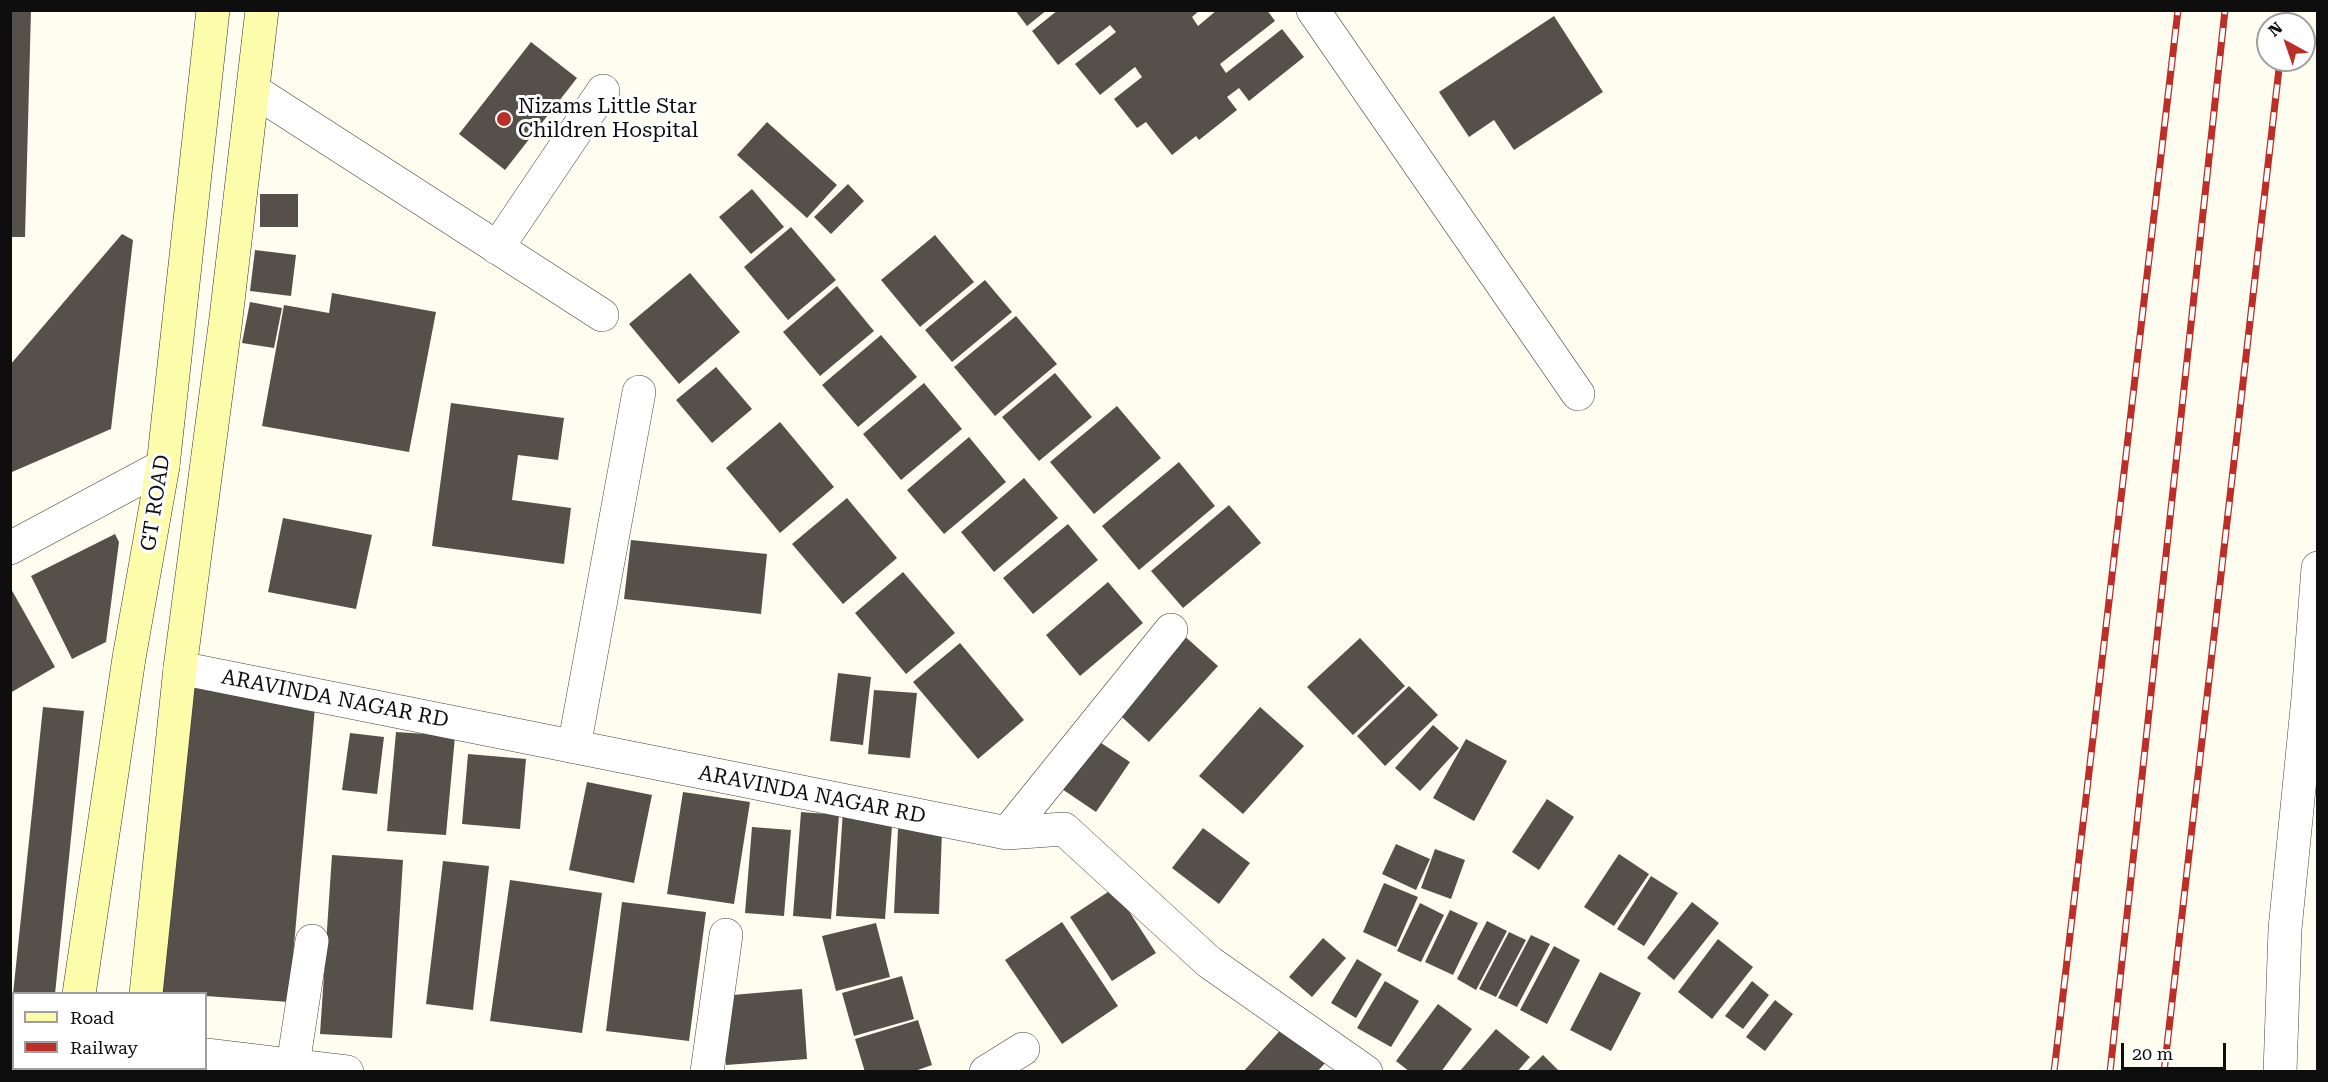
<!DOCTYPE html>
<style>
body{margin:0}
#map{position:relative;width:2328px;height:1082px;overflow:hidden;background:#fffdef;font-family:"Roboto Serif",serif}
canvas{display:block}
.frame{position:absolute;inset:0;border:12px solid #0e0e0e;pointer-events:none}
.legend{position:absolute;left:12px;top:992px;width:195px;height:78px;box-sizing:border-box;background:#fff;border:2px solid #9f9f9f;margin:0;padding:8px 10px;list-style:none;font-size:18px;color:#0e0e0e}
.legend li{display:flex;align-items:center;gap:12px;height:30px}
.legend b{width:30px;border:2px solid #9f9f9f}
.north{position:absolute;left:2256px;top:12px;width:60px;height:60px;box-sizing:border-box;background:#fff;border:2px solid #9f9f9f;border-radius:50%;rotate:320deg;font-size:16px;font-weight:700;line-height:24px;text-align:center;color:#0e0e0e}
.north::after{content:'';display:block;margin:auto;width:21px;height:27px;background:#bc2f28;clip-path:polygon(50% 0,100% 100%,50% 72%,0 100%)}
.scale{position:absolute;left:2121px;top:1043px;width:105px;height:27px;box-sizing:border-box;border:3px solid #0e0e0e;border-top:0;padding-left:8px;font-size:18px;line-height:21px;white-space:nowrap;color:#0e0e0e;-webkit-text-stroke:4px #fff;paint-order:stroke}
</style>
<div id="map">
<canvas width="2328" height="1082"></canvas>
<div class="frame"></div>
<ul class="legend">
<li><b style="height:8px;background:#fdfcab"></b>Road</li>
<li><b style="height:8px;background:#bc2f28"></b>Railway</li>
</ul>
<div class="north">N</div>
<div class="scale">20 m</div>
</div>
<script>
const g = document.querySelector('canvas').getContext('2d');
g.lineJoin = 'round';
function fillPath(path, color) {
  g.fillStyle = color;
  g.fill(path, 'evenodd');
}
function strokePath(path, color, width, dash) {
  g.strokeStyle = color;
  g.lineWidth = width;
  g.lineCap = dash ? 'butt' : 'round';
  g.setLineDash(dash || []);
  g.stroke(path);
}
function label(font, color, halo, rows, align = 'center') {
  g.font = font + ' "Roboto Serif",serif';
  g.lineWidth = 6;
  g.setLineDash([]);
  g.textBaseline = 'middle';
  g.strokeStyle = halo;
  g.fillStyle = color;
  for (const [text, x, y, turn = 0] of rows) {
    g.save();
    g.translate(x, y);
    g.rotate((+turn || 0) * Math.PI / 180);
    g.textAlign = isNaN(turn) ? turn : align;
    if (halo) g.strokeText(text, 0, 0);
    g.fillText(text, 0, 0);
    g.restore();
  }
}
fillPath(new Path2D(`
 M10,10h21l-6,227h-15z
 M1015,10h32l-20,16z
 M1058,10h142l-8,7 6,9 19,-16h50l8,11 -55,43 6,9 56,-44 22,28 -55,44 -10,-13 -12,9 10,13 -38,30 -3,-4 -24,19 -26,-33 -9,6 -23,-29 28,-22 -7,-10 -35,28 -25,-31 41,-32 -6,-7 -52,40 -26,-34z
 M1554,16l49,76 -89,58 -20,-30 -25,17 -30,-45z
 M531,42l46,36 -72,92 -46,-36z
 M767,122l70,63 -30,33 -70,-63z
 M848,184l16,17 -33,33 -17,-17z
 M752,189l32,38 -33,27 -32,-37z
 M260,194h38v33h-38z
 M791,227l45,53 -48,40 -44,-53z
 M122,234l11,6 -22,189 -99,43 -2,-107z
 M935,235l39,47 -54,45 -39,-47z
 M255,250l41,5 -5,41 -41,-5z
 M690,273l50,59 -61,52 -50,-60z
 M985,280l27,32 -60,50 -27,-32z
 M837,286l37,45 -54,45 -37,-44z
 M332,293l104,19 -27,140 -147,-26 22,-121 45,8z
 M250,302l32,6 -8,40 -32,-5z
 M1016,316l41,48 -62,52 -41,-49z
 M881,335l36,42 -59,50 -36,-42z
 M716,367l36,42 -40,34 -36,-43z
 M1055,373l37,44 -53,44 -37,-44z
 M924,383l38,46 -61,51 -38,-46z
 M451,403l113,15 -6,42 -40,-5 -6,45 59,8 -7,56 -132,-18z
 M1117,406l44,52 -67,56 -44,-52z
 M780,422l54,65 -54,46 -54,-65z
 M969,437l37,45 -62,52 -37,-44z
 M1179,462l36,44 -76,64 -37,-44z
 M1024,478l34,40 -64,54 -33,-40z
 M847,498l50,60 -54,46 -51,-60z
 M1229,505l32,38 -78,65 -32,-37z
 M283,518l89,17 -16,74 -88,-17z
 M1068,524l30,36 -65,54 -30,-36z
 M115,534l4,8 -13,100 -34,17 -41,-83z
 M631,540l136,14 -6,60 -137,-15z
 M903,572l52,61 -49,41 -51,-61z
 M1108,582l35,41 -63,53 -34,-41z
 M10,587l45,80 -45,26z
 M1180,632l38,34 -69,76 -38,-35z
 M1360,638l45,48 -52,49 -46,-48z
 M960,643l64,77 -46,39 -65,-77z
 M838,673l33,4 -8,68 -33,-4z
 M188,685l128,11 -27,306 -83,-6v-2l-45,-2z
 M1409,686l29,29 -53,51 -28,-30z
 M874,690l43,3 -7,65 -42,-4z
 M43,707l41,4 -29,283h-42z
 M1260,707l44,39 -61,68 -44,-38z
 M1433,725l26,23 -39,43 -25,-23z
 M396,732l59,4 -9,99 -59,-4z
 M350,733l34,4 -7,57 -35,-4z
 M1092,737l38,25 -34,50 -37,-25z
 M1466,739l41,22 -33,60 -41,-23z
 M468,754l58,5 -6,70 -58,-5z
 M587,782l65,13 -18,88 -65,-13z
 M683,792l67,10 -16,102 -67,-10z
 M1547,799l27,18 -35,53 -27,-18z
 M843,810l50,3 -8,106 -49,-3z
 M801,812l38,3 -8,104 -38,-3z
 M752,827l39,3 -7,86 -39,-3z
 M1203,828l47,35 -31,41 -47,-36z
 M898,829l44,2 -3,83 -45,-1z
 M1396,844l34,15 -14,31 -34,-16z
 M1435,849l30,11 -14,39 -30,-11z
 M1619,854l30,20 -35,52 -30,-19z
 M332,855l71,5 -11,178 -72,-4z
 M443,861l46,5 -16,144 -47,-6z
 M1651,876l27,17 -34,53 -27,-17z
 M510,880l92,13 -20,140 -92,-12z
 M1384,883l34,14 -22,50 -33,-15z
 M1114,888l42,65 -44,28 -42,-64z
 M622,902l84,10 -17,129 -83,-10z
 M1692,902l27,21 -45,57 -27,-22z
 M1420,903l24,12 -23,47 -24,-11z
 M1450,910l28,13 -25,52 -28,-13z
 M1487,921l20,10 -31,59 -19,-11z
 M1062,922l56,84 -56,38 -57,-84z
 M876,923l14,54 -54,14 -14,-55z
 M1509,932l17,8 -30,57 -17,-8z
 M1531,935l19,9 -33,63 -19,-9z
 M1323,938l23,20 -34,39 -23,-20z
 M1718,939l35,28 -41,52 -34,-27z
 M1554,946l26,14 -33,64 -27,-14z
 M1357,959l25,15 -26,44 -25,-15z
 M1600,972l41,21 -30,58 -41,-21z
 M902,976l12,43 -60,17 -12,-43z
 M1385,981l34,20 -28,46 -34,-19z
 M1752,981l17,14 -26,34 -18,-13z
 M802,989l5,70 -81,6 -5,-69z
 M1775,1000l18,14 -28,37 -19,-14z
 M1438,1004l34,25 -31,43h-31l-14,-11z
 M10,1017h4v51h9l-1,4h-12z
 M918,1020l14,45 -20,7h-47l-10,-33z
 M1285,1025l41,37 -9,10h-74z
 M1496,1029l34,28 -13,15h-58z
 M1543,1055l17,17h-34z`), '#56504a');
const street = new Path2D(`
 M1313,10l265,384
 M253,90l349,225
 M497,248l106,-157
 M10,548l153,-82
 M180,668l827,165 57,-4 145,133 157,110
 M574,747l65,-355
 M1007,833l164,-203
 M206,1055l141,17
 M293,1065l19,-124
 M707,1072l19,-137
 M986,1072l37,-23
 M2280,1072l5,-143 23,-231 10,-130`);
const secondary = new Path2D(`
 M79,994l50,-336 34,-192 50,-456
 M146,994l34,-326 46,-350 36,-308
 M68,1072l1,-4
 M135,1072v-4`);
strokePath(street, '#414141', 34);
strokePath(secondary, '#303030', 34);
strokePath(street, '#fff', 33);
strokePath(secondary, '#fdfcab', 33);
const rail = new Path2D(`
 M2284,24l2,-14
 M2054,1072l124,-1062
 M2110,1072l115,-1062
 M2164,1072l116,-1012`);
strokePath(rail, '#bc2f28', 7);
strokePath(rail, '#fff', 4.5, [14]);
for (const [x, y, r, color] of [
 [504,119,8,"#bc2f28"]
]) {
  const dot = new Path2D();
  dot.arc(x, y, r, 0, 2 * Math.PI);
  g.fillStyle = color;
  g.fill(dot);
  strokePath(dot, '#fff', 2);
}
label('21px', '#0e0e0e', '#fff', [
 ["Nizams Little Star",518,107],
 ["Children Hospital",518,131]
], 'left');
label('21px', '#0e0e0e', '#fff', [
 ["GT ROAD",156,503,-81],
 ["ARAVINDA NAGAR RD",335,699,11],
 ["ARAVINDA NAGAR RD",812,795,11]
]);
</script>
